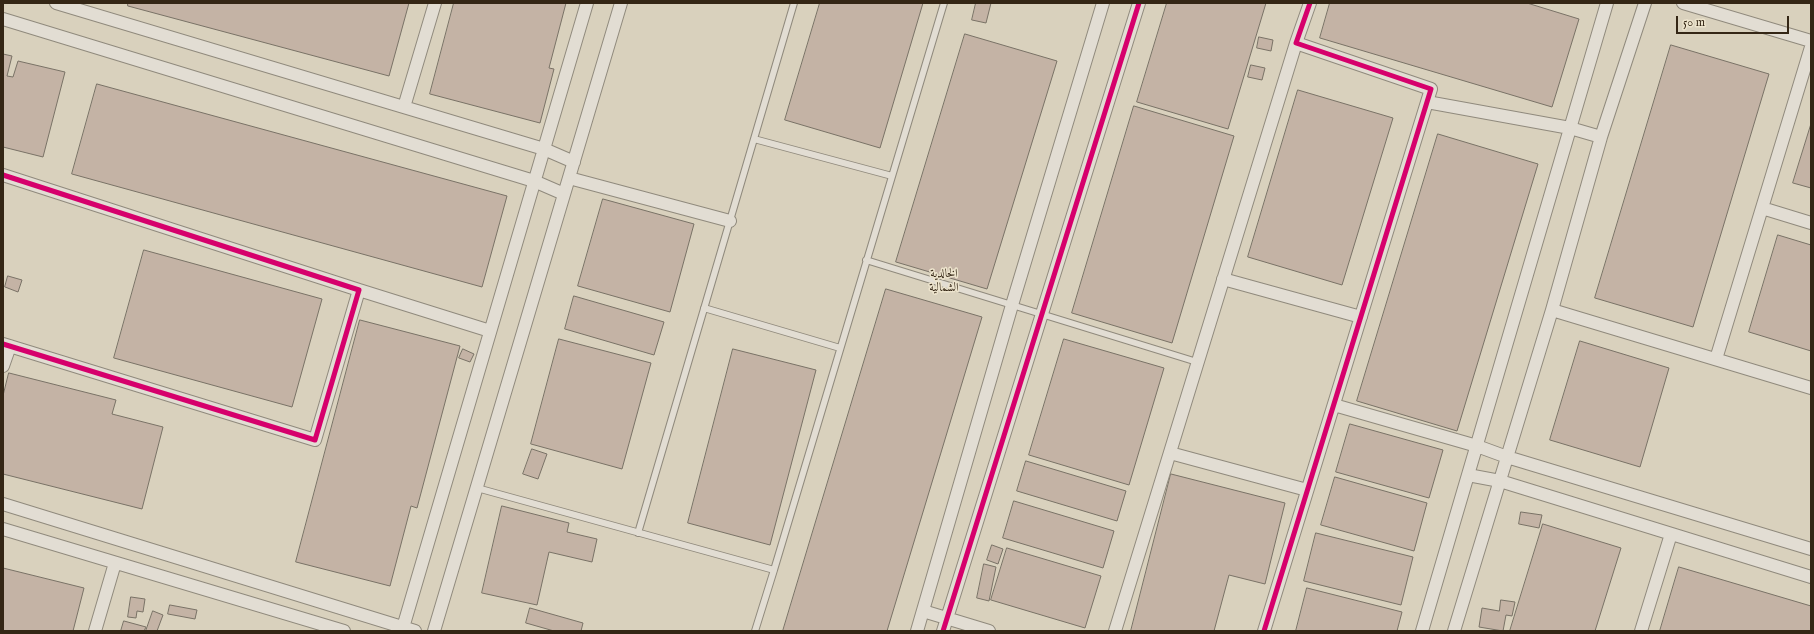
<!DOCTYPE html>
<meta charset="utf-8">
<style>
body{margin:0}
#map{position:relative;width:1814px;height:634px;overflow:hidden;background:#d9d1bd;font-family:"IM FELL English",serif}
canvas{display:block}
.frame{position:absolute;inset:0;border:4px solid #342615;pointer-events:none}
.scale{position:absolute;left:1676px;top:16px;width:113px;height:18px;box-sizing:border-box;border:2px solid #342615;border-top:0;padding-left:5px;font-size:12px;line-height:14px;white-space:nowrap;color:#342615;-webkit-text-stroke:3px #ede4cd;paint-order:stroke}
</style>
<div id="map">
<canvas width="1814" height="634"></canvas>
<div class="frame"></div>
<div class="scale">50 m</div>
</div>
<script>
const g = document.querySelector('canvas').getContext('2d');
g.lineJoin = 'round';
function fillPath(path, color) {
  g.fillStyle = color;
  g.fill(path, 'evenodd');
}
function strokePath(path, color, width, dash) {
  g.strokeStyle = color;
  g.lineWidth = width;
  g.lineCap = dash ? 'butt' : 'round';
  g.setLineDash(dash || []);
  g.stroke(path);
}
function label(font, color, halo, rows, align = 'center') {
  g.font = font + ' "IM FELL English",Amiri,serif';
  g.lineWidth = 3;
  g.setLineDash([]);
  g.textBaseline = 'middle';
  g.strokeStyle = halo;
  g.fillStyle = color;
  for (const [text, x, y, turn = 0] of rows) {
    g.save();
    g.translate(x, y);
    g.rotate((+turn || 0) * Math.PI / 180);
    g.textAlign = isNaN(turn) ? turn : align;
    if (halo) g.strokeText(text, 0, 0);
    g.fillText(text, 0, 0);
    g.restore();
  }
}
const building = new Path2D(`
 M128,3h281l-20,73 -261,-70z
 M454,3h112l-17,65 5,1 -14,54 -110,-29z
 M820,3h103l-43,145 -95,-28z
 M976,3h15l-5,20 -14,-3z
 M1167,3h99l-38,126 -91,-27z
 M1330,3h197l52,16 -27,88 -232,-69z
 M965,34l92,27 -70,228 -91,-27z
 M1259,37l14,3 -2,11 -14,-3z
 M1671,45l98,29 -76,253 -98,-29z
 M3,54l9,2 -5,20 6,1 5,-16 47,11 -22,85 -40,-10z
 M1251,65l14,3 -3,12 -14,-3z
 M97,84l410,112 -25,91 -410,-113z
 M1298,90l95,28 -51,167 -94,-28z
 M1134,106l100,30 -62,207 -100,-30z
 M1811,124v64l-18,-5z
 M1438,134l100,30 -81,267 -100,-30z
 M603,199l91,25 -24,88 -92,-26z
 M1778,235l33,10v106l-62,-19z
 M144,250l178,49 -30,108 -178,-49z
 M8,276l14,4 -4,12 -13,-5z
 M886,289l96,28 -95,314h-104z
 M574,296l90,26 -10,33 -89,-26z
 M360,320l100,26 -43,162 -6,-2 -21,80 -94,-24z
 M559,339l92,24 -29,106 -91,-25z
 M1064,339l100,29 -35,117 -100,-30z
 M1580,341l89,27 -29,99 -90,-27z
 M463,349l11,5 -4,8 -11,-4z
 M733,349l83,21 -46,175 -82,-22z
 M9,373l107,27 -4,14 51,13 -21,82 -139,-35v-78z
 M1350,424l93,26 -14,48 -93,-26z
 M532,449l15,5 -9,25 -15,-5z
 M1026,461l100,30 -9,30 -100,-30z
 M1171,474l114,29 -20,81 -36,-9 -15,56h-83z
 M1335,477l92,26 -13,48 -93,-26z
 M1014,501l100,30 -11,37 -100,-30z
 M502,506l67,17 -2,9 30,7 -5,23 -43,-10 -12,53 -55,-12z
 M1521,512l21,3 -3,13 -20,-4z
 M1543,524l78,24 -26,83h-85z
 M1316,533l97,24 -12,48 -97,-24z
 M992,545l11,4 -5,15 -11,-4z
 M1007,548l94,28 -16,52 -94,-28z
 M984,564l12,3 -7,34 -12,-3z
 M1679,567l132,39v25h-151z
 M3,568l81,20 -11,43h-70z
 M1307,588l95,24 -5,19h-101z
 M131,597l14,2 -2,13 -6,-1 -1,7 -8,-1z
 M1501,600l14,2 -3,14 -6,-1 -3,16 -24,-4 3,-19 17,3z
 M170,605l27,5 -2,9 -27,-5z
 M530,608l53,15 -2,8h-27l-28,-8z
 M153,611l10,4 -6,16h-11z
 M124,621l22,6 -2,4h-23z`);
fillPath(building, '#c4b3a5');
strokePath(building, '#797266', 1);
const lane = new Path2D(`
 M754,139l138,37
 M866,260l331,102
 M704,308l136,40
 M477,488l297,82 170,-567
 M638,533l156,-530
 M755,631l19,-61`);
const street = new Path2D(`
 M56,3l488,146 30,13
 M1683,3l128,38
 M3,19l531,162 30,13
 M1811,47l-49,161 49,15
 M1427,102l143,26 31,9
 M404,107l31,-104
 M3,175l356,115 -44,150 -312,-96
 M569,178l161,43
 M1223,279l138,38
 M359,290l131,41
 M1552,310l259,78
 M1716,359l46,-151
 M3,366l7,-20
 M1334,405l143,41 30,11 304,92
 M1170,453l137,37
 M1468,475l32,6 311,96
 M3,504l412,127
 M3,529l341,102
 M923,611l66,20
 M95,631l20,-68
 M402,631l185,-628
 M434,631l187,-628
 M917,631l95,-326 91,-302
 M943,631l196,-628
 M1115,631l181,-588
 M1264,631l167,-542 -135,-46 14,-40
 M1422,631l185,-628
 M1454,631l98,-321 49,-173 44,-134
 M1641,631l30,-97`);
strokePath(lane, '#908a7d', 8);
strokePath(street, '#908a7d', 14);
strokePath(lane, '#e2ddd3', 6);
strokePath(street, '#e2ddd3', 12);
strokePath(new Path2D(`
 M3,175l356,115 -44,150 -312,-96
 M943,631l196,-628
 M1264,631l167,-542 -135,-46 14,-40`), '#d6006c', 5);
label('12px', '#342615', '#ede4cd', [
 ["الخالدية",944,275],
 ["الشمالية",944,289]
]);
</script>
